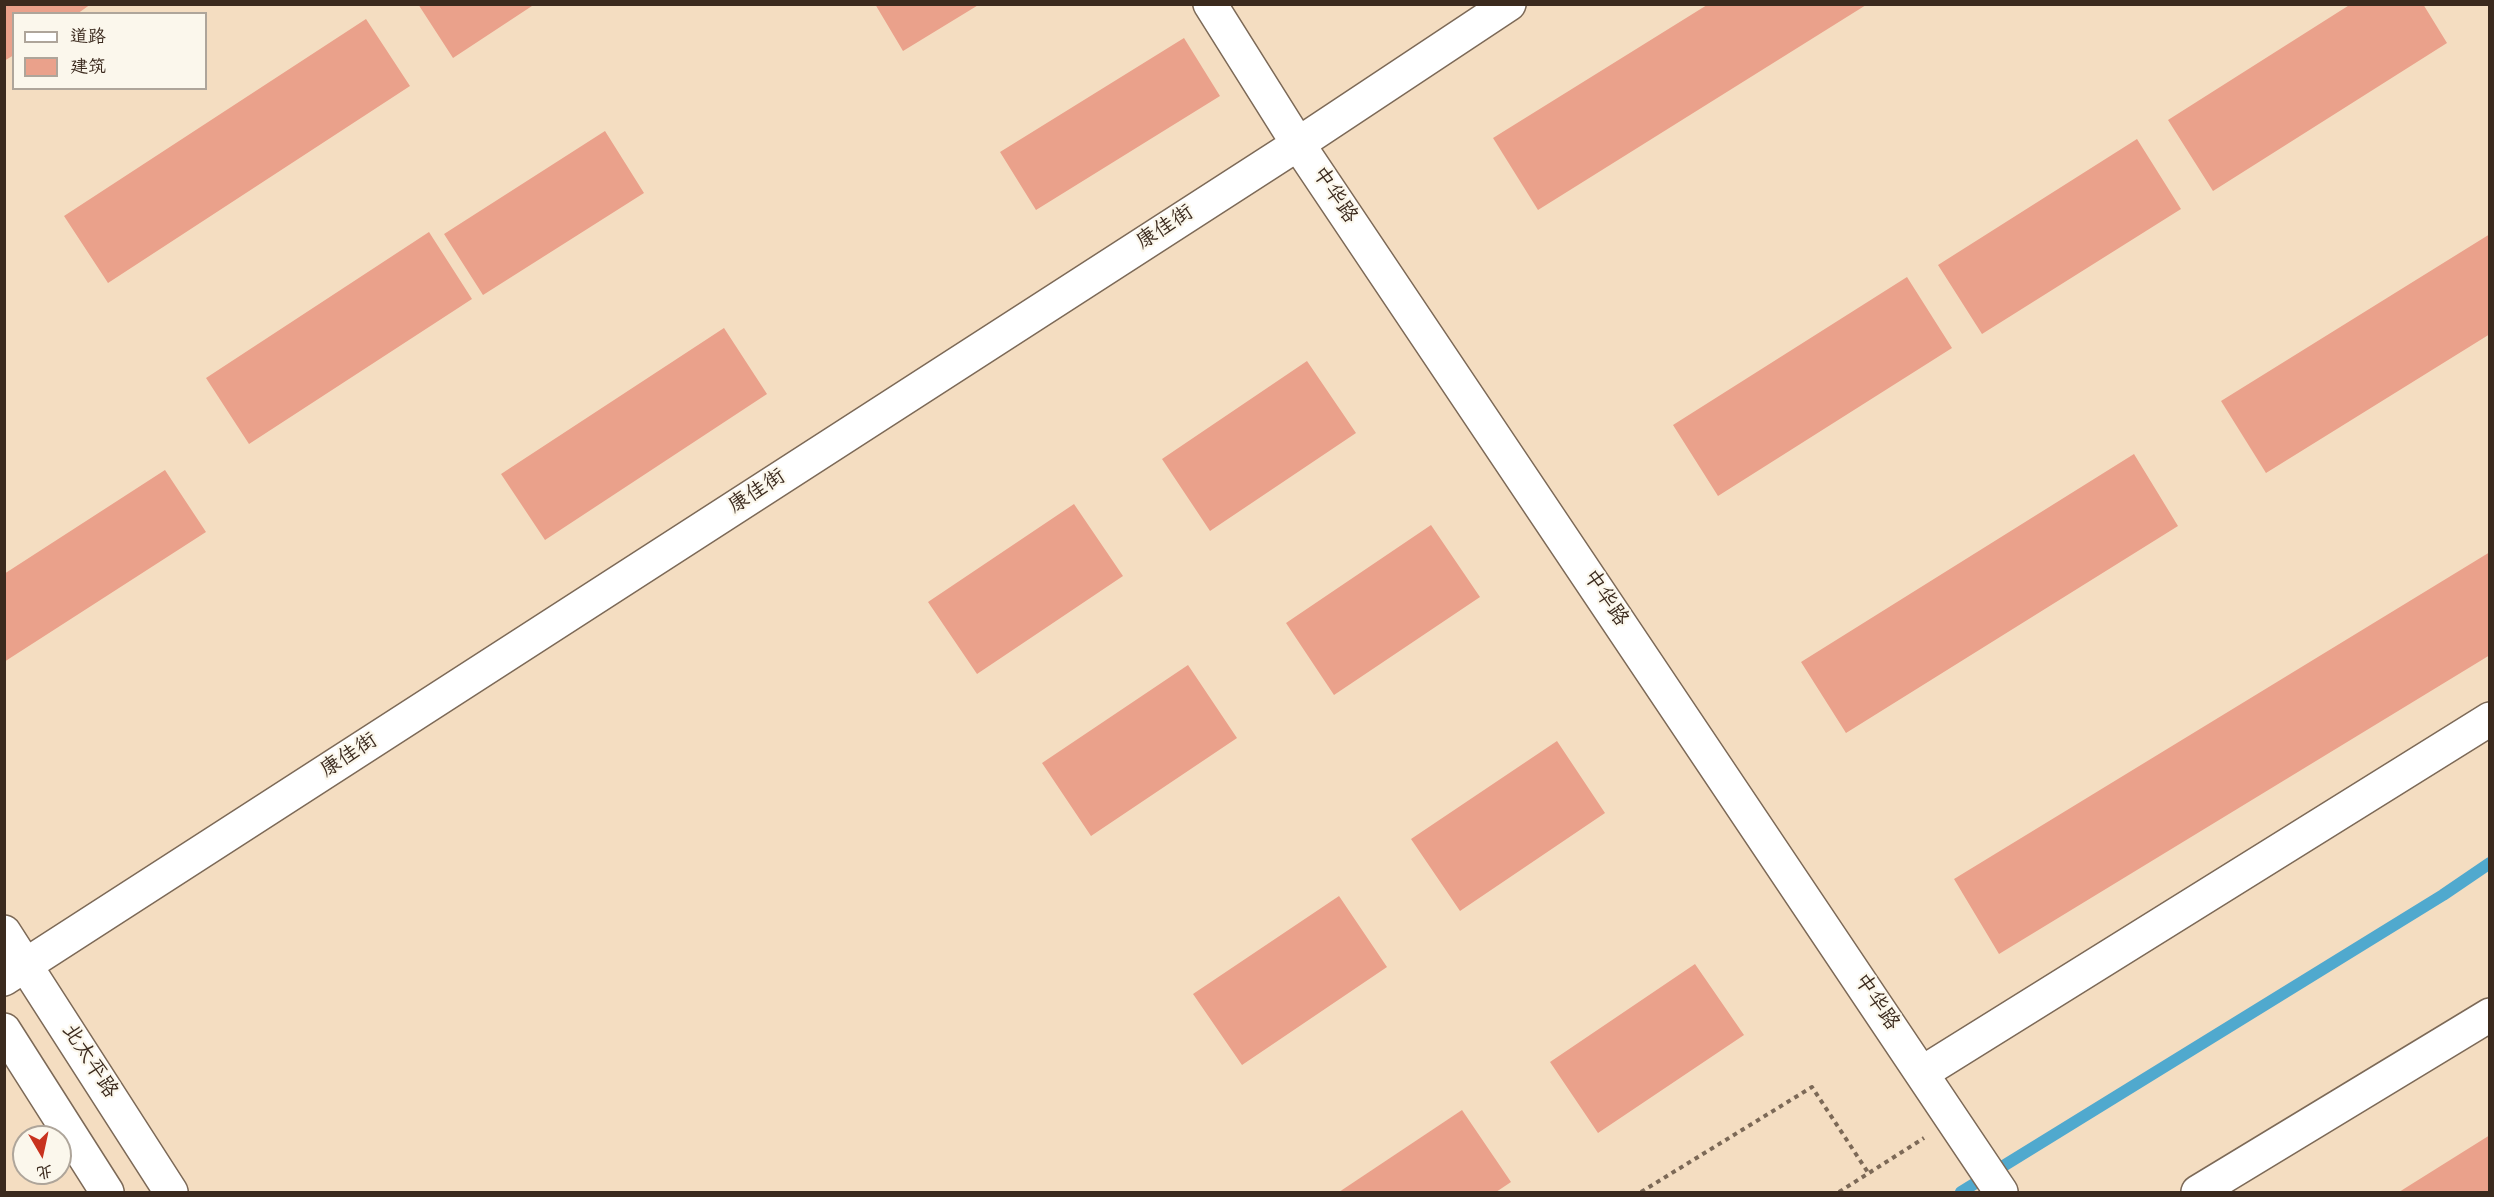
<!DOCTYPE html>
<meta charset="utf-8">
<style>
body{margin:0}
#map{position:relative;width:2494px;height:1197px;overflow:hidden;background:#f4ddc1;font-family:"Indie Flower","LXGW WenKai TC",sans-serif}
canvas{display:block}
.frame{position:absolute;inset:0;border:6px solid #3b2a1e;pointer-events:none}
.legend{position:absolute;left:12px;top:12px;width:195px;height:78px;box-sizing:border-box;background:#fbf7ec;border:2px solid #aea59a;margin:0;padding:8px 10px;list-style:none;font-size:18px;color:#3b2a1e}
.legend li{display:flex;align-items:center;gap:12px;height:30px}
.legend b{width:30px;border:2px solid #aea59a}
.north{position:absolute;left:12px;top:1125px;width:60px;height:60px;box-sizing:border-box;background:#fbf7ec;border:2px solid #aea59a;border-radius:50%;rotate:171deg;font-size:16px;font-weight:700;line-height:24px;text-align:center;color:#3b2a1e}
.north::after{content:'';display:block;margin:auto;width:21px;height:27px;background:#c8321e;clip-path:polygon(50% 0,100% 100%,50% 72%,0 100%)}
</style>
<div id="map">
<canvas width="2494" height="1197"></canvas>
<div class="frame"></div>
<ul class="legend">
<li><b style="height:8px;background:#fff"></b>道路</li>
<li><b style="height:16px;background:#eaa18b"></b>建筑</li>
</ul>
<div class="north">北</div>
</div>
<script>
const g = document.querySelector('canvas').getContext('2d');
g.lineJoin = 'round';
function strokePath(path, color, width, dash) {
  g.strokeStyle = color;
  g.lineWidth = width;
  g.lineCap = dash ? 'butt' : 'round';
  g.setLineDash(dash || []);
  g.stroke(path);
}
function fillPath(path, color) {
  g.fillStyle = color;
  g.fill(path, 'evenodd');
}
function label(font, color, halo, rows, align = 'center') {
  g.font = font + ' "Indie Flower","LXGW WenKai TC",sans-serif';
  g.lineWidth = 4.5;
  g.setLineDash([]);
  g.textBaseline = 'middle';
  g.strokeStyle = halo;
  g.fillStyle = color;
  for (const [text, x, y, turn = 0] of rows) {
    g.save();
    g.translate(x, y);
    g.rotate((+turn || 0) * Math.PI / 180);
    g.textAlign = isNaN(turn) ? turn : align;
    if (halo) g.strokeText(text, 0, 0);
    g.fillText(text, 0, 0);
    g.restore();
  }
}
strokePath(new Path2D(`
 M1961,1192l482,-297 47,-32`), '#50a9ce', 12);
fillPath(new Path2D(`
 M4,4h87l-14,10h-63v41l-10,6z
 M418,4h117l-82,54z
 M875,4h105l-77,47z
 M2351,4h72l24,39 -234,148 -45,-71z
 M1707,5h159l-328,205 -45,-72z
 M366,19l44,67 -302,197 -44,-67z
 M1184,38l36,58 -184,114 -36,-58z
 M605,131l39,62 -161,102 -39,-61z
 M2137,139l44,70 -199,125 -44,-69z
 M429,232l43,67 -223,145 -43,-66z
 M2490,234v100l-224,139 -45,-72z
 M1907,277l45,71 -234,148 -45,-71z
 M724,328l43,66 -222,146 -44,-66z
 M1307,361l49,72 -146,98 -48,-72z
 M2134,454l44,72 -332,207 -45,-71z
 M165,470l41,62 -202,130v-88z
 M1074,504l49,72 -146,98 -49,-72z
 M1431,525l49,72 -146,98 -48,-72z
 M2490,552v103l-491,299 -45,-75z
 M1188,665l49,73 -146,98 -49,-73z
 M1557,741l48,72 -145,98 -49,-72z
 M1339,896l48,71 -145,98 -49,-71z
 M1695,964l49,71 -146,98 -48,-71z
 M1462,1110l49,72 -15,10h-157z
 M2490,1135v57h-91z`), '#eaa18b');
const minor = new Path2D(`
 M1922,1073l568,-354
 M2198,1192l292,-177`);
const tertiary = new Path2D(`
 M1210,4l88,140 703,1048
 M4,932l167,260
 M4,979l1294,-835 211,-140
 M4,1030l103,162`);
strokePath(minor, '#7c6957', 36);
strokePath(tertiary, '#7c6957', 36);
strokePath(new Path2D(`
 M1641,1192l171,-105 57,87
 M1839,1192l85,-54`), '#7c6957', 4, [4.5, 4.5]);
strokePath(minor, '#fff', 33);
strokePath(tertiary, '#fff', 33);
label('21px', '#3b2a1e', '#fbf7ec', [
 ["中华路",1333,196,56],
 ["康佳街",1166,229,-33],
 ["康佳街",758,493,-33],
 ["中华路",1604,599,56],
 ["康佳街",350,757,-33],
 ["中华路",1875,1003,56],
 ["北太平路",88,1062,57]
]);
</script>
